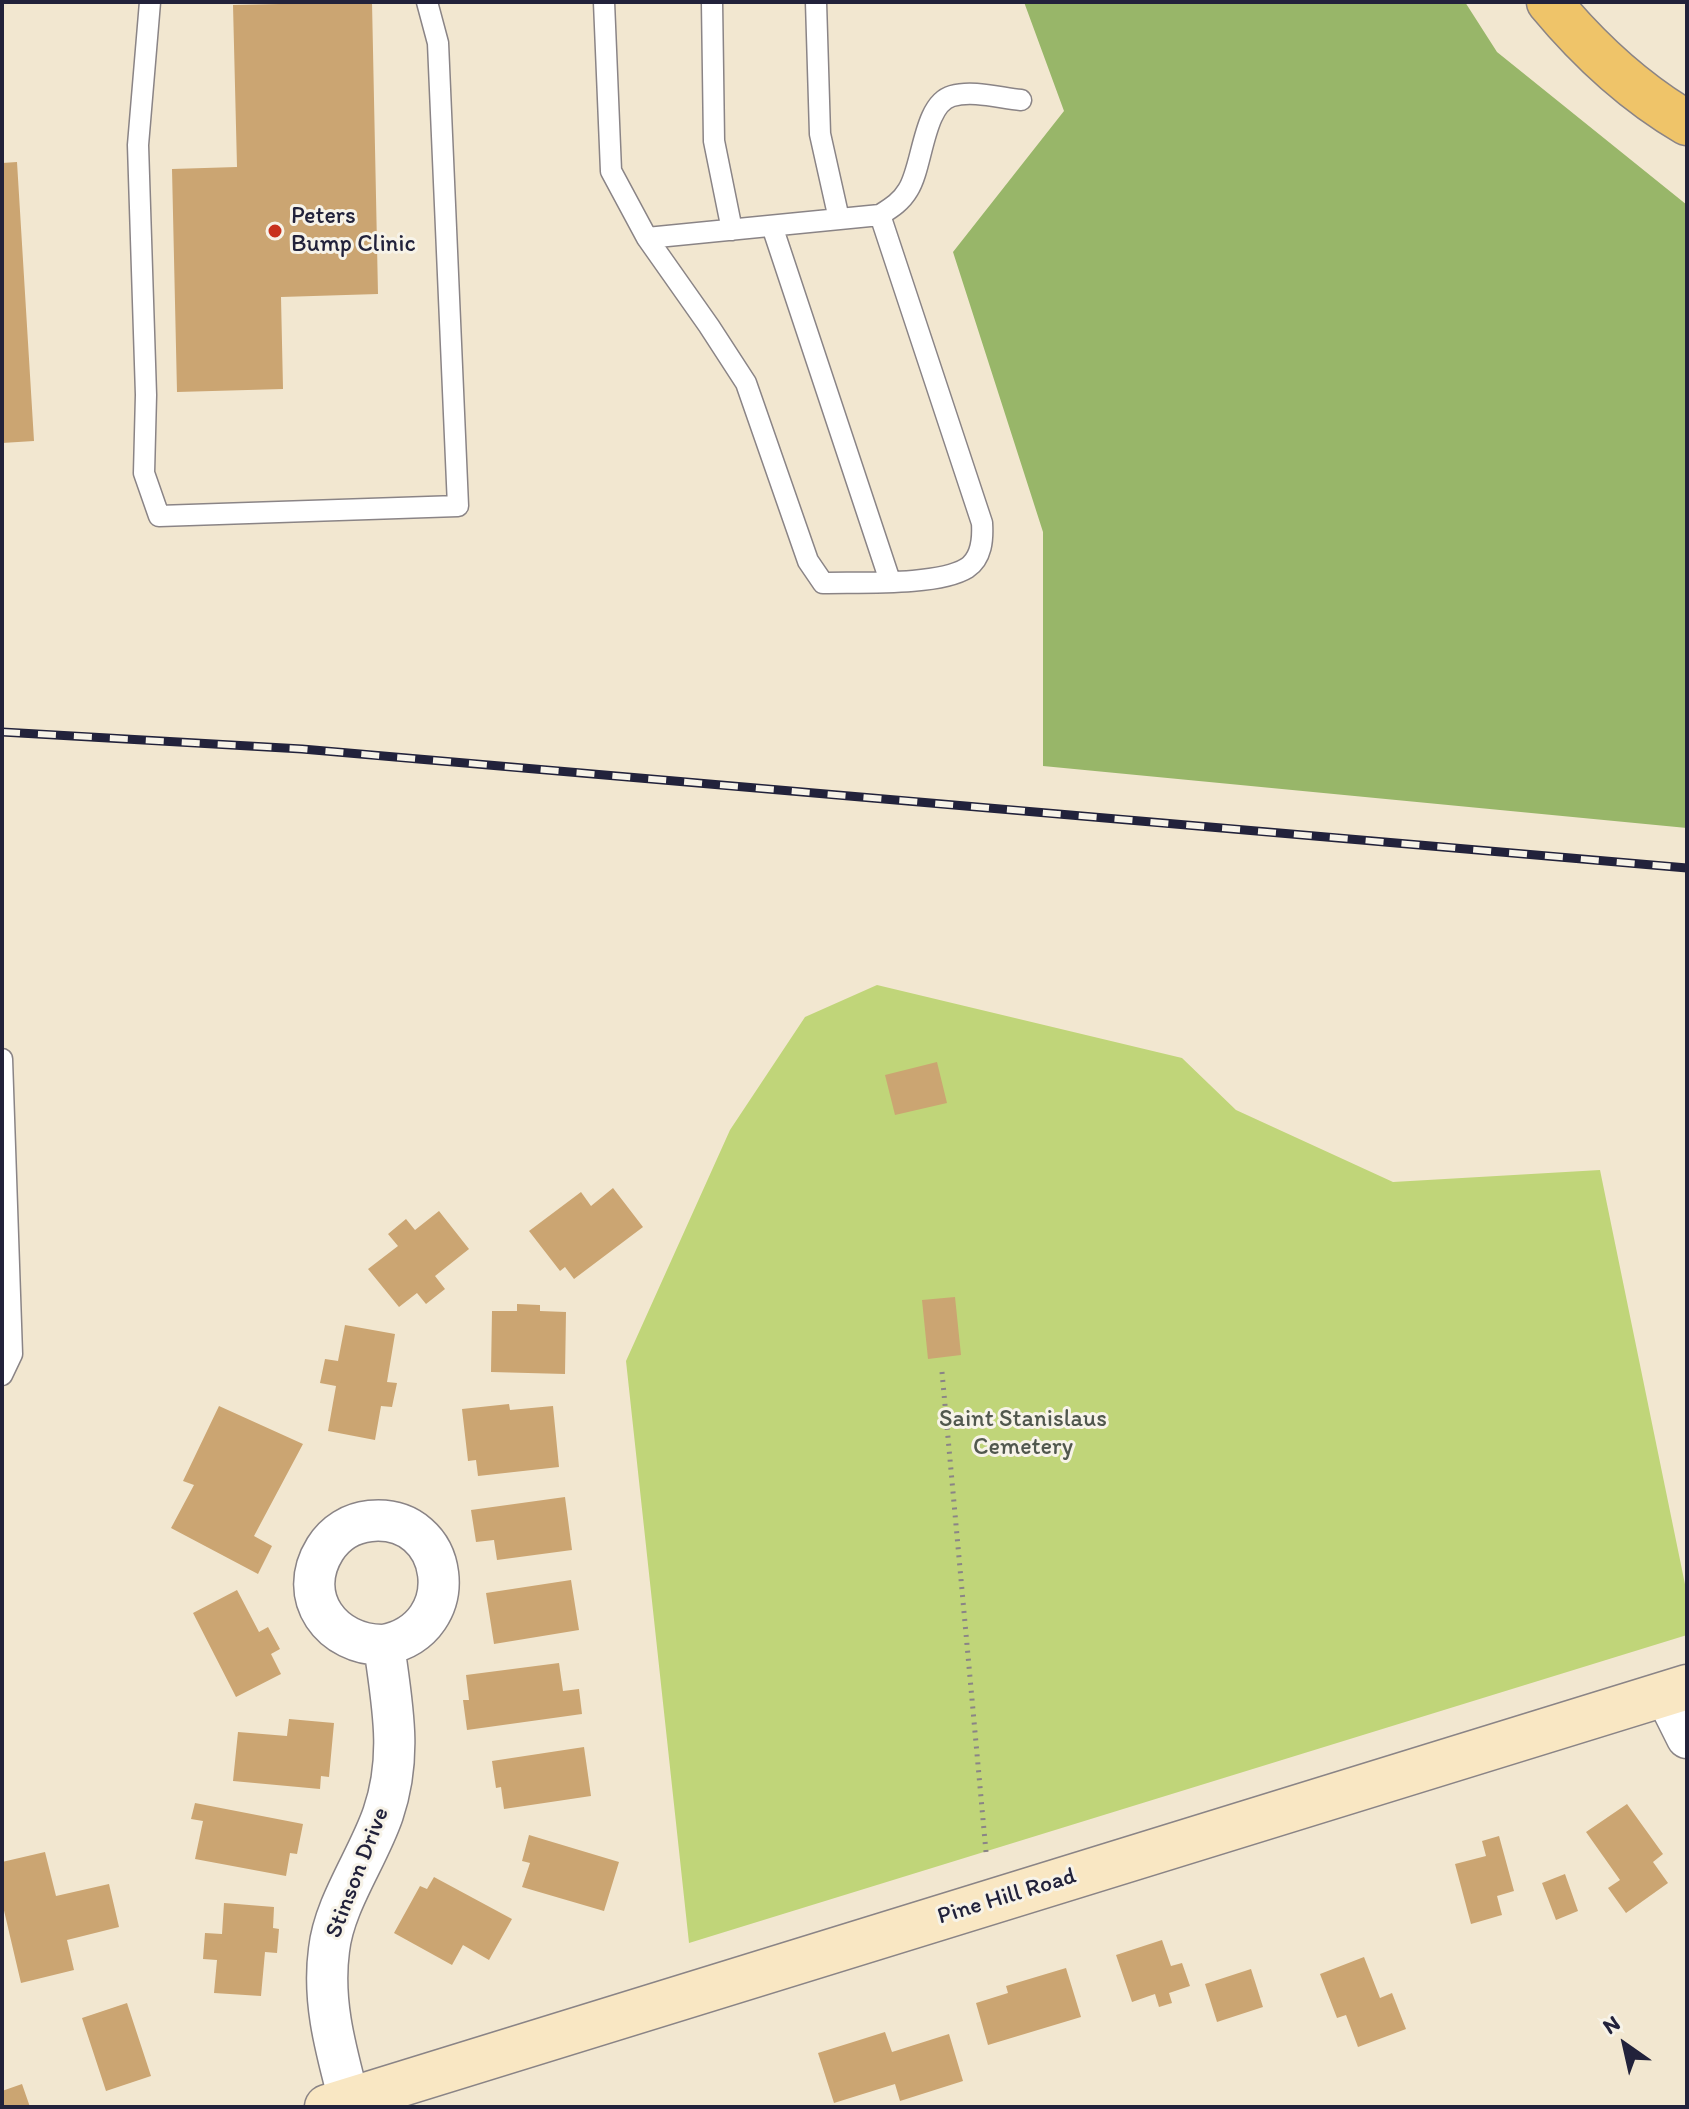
<!DOCTYPE html>
<style>
body{margin:0}
#map{position:relative;width:1689px;height:2109px;overflow:hidden;background:#f2e7d0;font-family:Itim,sans-serif}
canvas{display:block}
.frame{position:absolute;inset:0;border:4px solid #22223b;pointer-events:none}
.north{position:absolute;left:1585px;top:2005px;width:80px;height:80px;-webkit-text-stroke:6px #f7f3e8;paint-order:stroke;rotate:326deg;font-size:22px;font-weight:700;line-height:32px;text-align:center;color:#22223b}
.north::after{content:'';display:block;margin:auto;width:28px;height:36px;background:#22223b;clip-path:polygon(50% 0,100% 100%,50% 72%,0 100%)}
</style>
<div id="map">
<canvas width="1689" height="2109"></canvas>
<div class="frame"></div>
<div class="north">N</div>
</div>
<script>
const g = document.querySelector('canvas').getContext('2d');
g.lineJoin = 'round';
function fillPath(path, color) {
  g.fillStyle = color;
  g.fill(path, 'evenodd');
}
function strokePath(path, color, width, dash) {
  g.strokeStyle = color;
  g.lineWidth = width;
  g.lineCap = dash ? 'butt' : 'round';
  g.setLineDash(dash || []);
  g.stroke(path);
}
function label(font, color, halo, rows, align = 'center') {
  g.font = font + ' Itim,sans-serif';
  g.lineWidth = 6;
  g.setLineDash([]);
  g.textBaseline = 'middle';
  g.strokeStyle = halo;
  g.fillStyle = color;
  for (const [text, x, y, turn = 0] of rows) {
    g.save();
    g.translate(x, y);
    g.rotate((+turn || 0) * Math.PI / 180);
    g.textAlign = isNaN(turn) ? turn : align;
    if (halo) g.strokeText(text, 0, 0);
    g.fillText(text, 0, 0);
    g.restore();
  }
}
fillPath(new Path2D(`
 M877,985l305,73 54,52 157,72 207,-12 87,424v41l-998,308 -63,-582 104,-231 75,-113z`), '#c0d579');
fillPath(new Path2D(`
 M1024,2h441l32,50 190,153v623l-644,-62v-234l-90,-280 111,-141z`), '#98b669');
fillPath(new Path2D(`
 M372,2l6,292 -97,3 2,92 -106,3 -5,-223 65,-2 -4,-162z
 M17,162l17,279 -32,2v-280z
 M937,1062l10,41 -52,12 -10,-40z
 M613,1188l30,39 -69,52 -9,-12 -5,4 -31,-40 52,-39 10,14z
 M439,1211l30,38 -34,27 10,13 -19,15 -9,-11 -18,14 -31,-38 30,-23 -10,-12 18,-15 9,11z
 M955,1297l6,58 -33,4 -6,-59z
 M517,1304l23,1v6l26,1 -1,62 -74,-2 1,-61h25z
 M345,1325l50,9 -8,48 10,1 -5,24 -11,-1 -6,34 -47,-9 8,-45 -16,-3 5,-24 13,2z
 M509,1404l1,6 43,-4 6,61 -81,9 -2,-16 -8,1 -6,-52z
 M219,1406l84,38 -49,92 18,10 -14,28 -87,-46 23,-43 -11,-4z
 M565,1497l7,53 -75,10 -3,-20 -18,2 -5,-32z
 M571,1580l8,50 -85,14 -8,-51z
 M237,1590l22,42 9,-5 12,22 -9,5 10,20 -45,23 -43,-84z
 M559,1663l4,28 16,-2 3,25 -115,16 -4,-30h6l-3,-25z
 M289,1719l45,4 -5,54 -8,-1 -1,13 -87,-8 5,-49 49,4z
 M584,1747l7,49 -87,13 -3,-22 -5,1 -4,-27z
 M195,1803l108,21 -6,30 -7,-1 -4,23 -91,-17 8,-38 -12,-2z
 M1627,1804l36,50 -10,8 15,21 -42,30 -18,-25 12,-8 -34,-48z
 M529,1835l90,27 -15,49 -82,-24 8,-24 -8,-2z
 M1499,1836l15,55 -17,5 5,19 -31,9 -16,-60 31,-8 -4,-15z
 M45,1852l11,44 53,-12 10,43 -52,13 7,30 -53,13 -19,-81v-40z
 M1565,1874l13,37 -22,9 -14,-37z
 M434,1877l78,42 -23,41 -26,-15 -11,20 -58,-32 26,-47 7,3z
 M224,1903l50,4 -1,21 6,1 -2,24 -12,-1 -4,44 -47,-3 3,-33 -14,-1 2,-26 17,1z
 M1162,1940l9,26 11,-3 8,23 -21,7 3,10 -13,4 -4,-13 -23,8 -16,-47z
 M1364,1957l16,41 12,-5 14,36 -48,18 -12,-32 -9,3 -17,-44z
 M1066,1968l15,49 -93,28 -12,-42 32,-10 -2,-7z
 M1251,1969l12,38 -46,15 -12,-38z
 M127,2003l24,73 -45,15 -24,-73z
 M885,2032l7,20 57,-18 14,47 -63,20 -5,-17 -61,19 -16,-50z
 M22,2084l8,23h-28v-16z`), '#cba572');
const lane = new Path2D(`
 M150,2l-12,143 8,250 -2,78 15,43 299,-10 -20,-463 -11,-41
 M604,2l7,169 36,67 233,-23c11,-7 21,-13 28,-25 15,-23 15,-86 44,-94 21,-6 48,2 69,4
 M712,2l2,139 18,89
 M816,2l4,132 19,85
 M772,226l118,355
 M647,238l62,88 37,57 62,178 15,22c36,-1 115,3 144,-15 15,-10 16,-29 15,-45l-102,-308
 M2,1059l10,295 -10,21`);
const street = new Path2D(`
 M1665,1694l22,44
 M349,2100c-13,-50 -27,-98 -20,-150 5,-46 39,-92 54,-136 20,-58 9,-110 1,-169 -52,1 -89,-48 -59,-96 10,-16 26,-26 45,-28 81,-8 96,108 14,124`);
const secondary = new Path2D(`
 M327,2107l1360,-420`);
const highway = new Path2D(`
 M1549,2c39,47 85,90 138,121`);
strokePath(lane, '#8a8486', 23);
strokePath(street, '#8a8486', 43);
strokePath(secondary, '#8a8486', 47);
strokePath(highway, '#8a8486', 47);
strokePath(new Path2D(`
 M942,1372l44,480`), '#8a8486', 5, [2, 6]);
strokePath(lane, '#fff', 20);
strokePath(street, '#fff', 40);
strokePath(secondary, '#f9e7c3', 44);
strokePath(highway, '#efc469', 44);
const rail = new Path2D(`
 M2,732l300,17 1385,119`);
strokePath(rail, '#22223b', 9);
strokePath(rail, '#f7f3e8', 6, [18]);
for (const [x, y, r, color] of [
 [275,231,8,"#c8321e"]
]) {
  const dot = new Path2D();
  dot.arc(x, y, r, 0, 2 * Math.PI);
  g.fillStyle = color;
  g.fill(dot);
  strokePath(dot, '#f7f3e8', 3);
}
label('24px', '#22223b', '#f7f3e8', [
 ["Peters",291,217],
 ["Bump Clinic",291,245]
], 'left');
label('24px', '#51584e', '#f7f3e8', [
 ["Saint Stanislaus",1023,1420],
 ["Cemetery",1023,1448]
]);
label('24px', '#22223b', '#f7f3e8', [
 ["Stinson Drive",358,1873,-69],
 ["Pine Hill Road",1007,1897,-17]
]);
</script>
